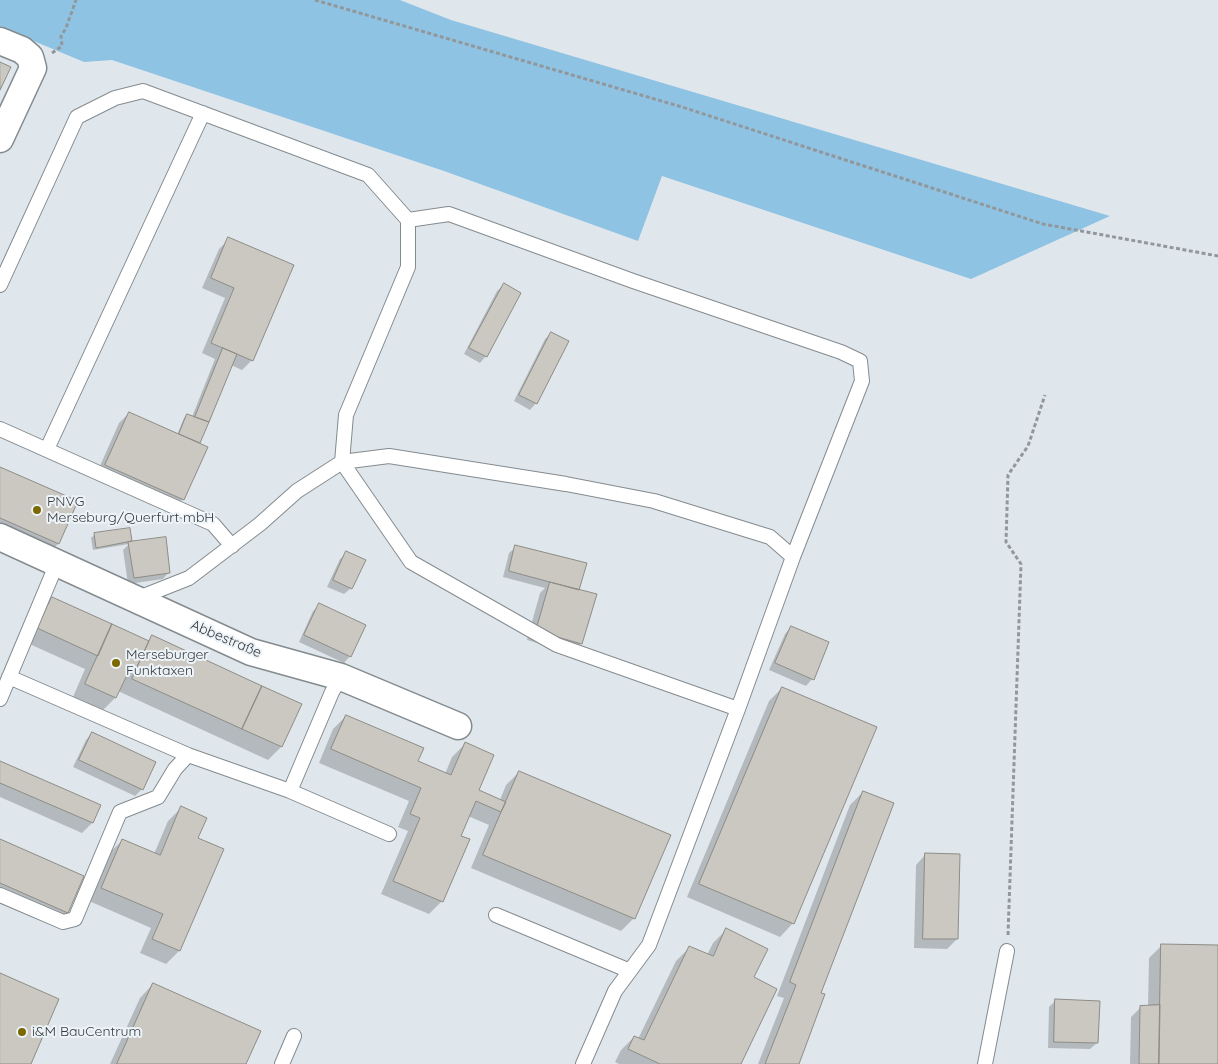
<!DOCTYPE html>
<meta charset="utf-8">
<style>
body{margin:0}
canvas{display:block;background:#e0e7ec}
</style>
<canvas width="1218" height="1064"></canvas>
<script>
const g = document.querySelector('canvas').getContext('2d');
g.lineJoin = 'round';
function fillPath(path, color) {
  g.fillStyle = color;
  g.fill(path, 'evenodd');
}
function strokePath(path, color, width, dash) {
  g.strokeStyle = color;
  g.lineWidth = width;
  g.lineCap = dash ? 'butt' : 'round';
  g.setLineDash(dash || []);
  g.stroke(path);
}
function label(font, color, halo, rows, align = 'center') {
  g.font = font + ' Quicksand,sans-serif';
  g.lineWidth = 4;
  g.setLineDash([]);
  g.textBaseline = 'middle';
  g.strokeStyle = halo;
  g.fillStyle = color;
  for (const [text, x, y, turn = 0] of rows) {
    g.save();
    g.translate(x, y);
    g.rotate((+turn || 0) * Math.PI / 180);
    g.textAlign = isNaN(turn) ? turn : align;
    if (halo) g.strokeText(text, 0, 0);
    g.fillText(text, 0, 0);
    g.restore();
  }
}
fillPath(new Path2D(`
 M0,0h400l51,20 659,196 -139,63 -309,-103 -24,65 -194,-70 -332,-111 -28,2 -84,-35z`), '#8fc3e3');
fillPath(new Path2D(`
 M229,239l23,121 -10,10 -11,-5 -33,79 -15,55 -10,10 -77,-34 23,-52 10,-10 48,22 7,-17 3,-3 5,2 23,-58 -13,-6 23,-55 -23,-10 17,-39z
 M504,285l-18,71 -6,7 -16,-9 33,-63z
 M552,333l-16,70 -6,7 -16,-9 31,-62z
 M0,468l58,76 -10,9 -48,-21z
 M129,529l2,14 38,29 -6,7 -35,5 -5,-34 6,-6 -36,6 -2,-12 3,-3z
 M516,547l62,43 3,53 -10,10 -44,-13 13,-47 5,-5 -42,-11 6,-24z
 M347,553l4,35 -7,6 -17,-7 13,-28z
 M52,598l95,44 5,-5 148,68 -19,42 -13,13 -150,-69 -3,7 -13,13 -29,-14 12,-28 -60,-27 14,-31z
 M320,605l30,51 -6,7 -45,-21 14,-31z
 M791,627l21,52 -6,7 -37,-16 16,-36z
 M782,688l11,235 -13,14 -93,-40 82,-196z
 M346,716l71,46 28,12 7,-17 13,-13 12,47 23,9 6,-15 13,-13 115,146 -13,13 -150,-63 18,-43 -21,-9 -8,20 -18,65 -13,13 -48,-20 27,-63 -10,-4 11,-26 -90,-38 14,-34z
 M92,733l50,56 -7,7 -62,-29 13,-27z
 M0,762l99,44 -7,17 -10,10 -82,-36z
 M863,792l-44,201 -22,71h-39l26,-66 -7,-2 73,-191z
 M181,808l16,31 25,11 -43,101 -13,13 -26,-11 11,-25 -62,-27 20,-48 14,-13 31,14 14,-33z
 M0,841l67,71 -10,10 -57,-25z
 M925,855l32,84 -10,10 -33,-1 2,-83z
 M726,930l26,48 -12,86h-121l-4,-2 6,-12 13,-13 4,2 38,-78 13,-13 18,7 6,-12z
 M1162,945l56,1v118h-88l1,-47 10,-10h7l1,-49z
 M153,984l92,80h-135l30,-66z
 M1056,1000l41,43 -7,6 -42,-1 1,-41z`), '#0003');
const building = new Path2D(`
 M0,62l11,5 -11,23z
 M228,237l66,28 -41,96 -42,-18 23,-55 -23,-10z
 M504,283l17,10 -34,64 -18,-9z
 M551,332l18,9 -32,63 -18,-9z
 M223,348l14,6 -28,68 -14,-5z
 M129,412l79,35 -24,53 -79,-35z
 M187,414l22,8 -9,21 -21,-9z
 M0,467l78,34 -19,43 -59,-26z
 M130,528l2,13 -36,7 -2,-15z
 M166,537l4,36 -36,5 -6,-36z
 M515,545l72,18 -8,27 -70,-19z
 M346,551l20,9 -14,29 -19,-9z
 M550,582l47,12 -15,50 -46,-13z
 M52,597l60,27 -14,32 -61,-28z
 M319,603l47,22 -15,32 -47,-22z
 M112,624l37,17 -15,32 -5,-2 -13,27 -31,-14z
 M791,626l38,16 -15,38 -39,-17z
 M152,635l110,51 -20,43 -110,-50z
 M262,686l40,18 -20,43 -40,-18z
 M782,687l95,40 -83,197 -95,-40z
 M346,715l78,33 -6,13 33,14 14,-33 29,13 -15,35 27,12 -5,10 -25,-11 -15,35 9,3 -27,63 -50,-21 27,-63 -10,-4 11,-26 -90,-39z
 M92,732l64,30 -13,28 -64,-30z
 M0,761l101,44 -8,18 -93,-40z
 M519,771l152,64 -36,84 -152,-64z
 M863,791l31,12 -73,190 4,1 -26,70h-34l31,-79 -6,-3z
 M181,806l26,12 -9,20 26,11 -44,102 -28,-12 11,-25 -62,-26 21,-49 38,16z
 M0,839l84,37 -16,37 -68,-30z
 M925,853l35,1 -2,85h-35z
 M726,928l42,21 -14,28 23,12 -36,75h-81l-32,-15 6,-13 10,4 45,-94 24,10z
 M1161,944l57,1v119h-59z
 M0,973l59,26 -28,65h-31z
 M153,983l108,48 -15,33h-129z
 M1055,999l45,2 -2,42 -44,-1z
 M1160,1005l-1,59h-20l1,-58z`);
fillPath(building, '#cac8c1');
strokePath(building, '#8d8c85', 1);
const service = new Path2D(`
 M408,220l41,-6 184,67 208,71 19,9 2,20 -69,176
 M0,285l77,-168 38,-19 28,-7 225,84 40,45v47l-62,148 -4,47 69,100 146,83 181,64
 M0,429l213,95 19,22
 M47,449l156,-336
 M136,599l53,-21 71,-54 37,-33 45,-29 47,-6 177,28 88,17 116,36 23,20 -55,152 -89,236 -34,46 -32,73
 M9,677l179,78
 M0,699l57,-136
 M290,791l42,-99 9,-15
 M0,895l63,27 12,-3 45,-107 38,-15 17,-28 13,-14 102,36 99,43
 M496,915l134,56
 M282,1064l12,-28
 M985,1064l22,-113`);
const minor = new Path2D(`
 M0,41l22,9 8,7 3,11 -33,71
 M0,537l251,115 90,25 117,49`);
strokePath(service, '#848b8f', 16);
strokePath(minor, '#848b8f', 29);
strokePath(new Path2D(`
 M315,0l367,107 361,117 175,32
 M52,53l10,-7 -1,-10 5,-8 10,-28
 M1008,935l13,-371 -15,-22 2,-67 20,-29 17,-51`), '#92979b', 3, [4, 2.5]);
strokePath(service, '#fff', 14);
strokePath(minor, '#fff', 26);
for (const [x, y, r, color] of [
 [37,510,5,"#7b6900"],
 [116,663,5,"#7b6900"],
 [22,1032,5,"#7b6900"]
]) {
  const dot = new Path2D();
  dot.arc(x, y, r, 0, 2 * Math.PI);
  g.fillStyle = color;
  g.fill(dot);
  strokePath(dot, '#edf4f9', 2);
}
label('14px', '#373a3c', '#edf4f9', [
 ["PNVG",47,502],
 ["Merseburg/Querfurt mbH",47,518],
 ["Merseburger",126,655],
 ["Funktaxen",126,671],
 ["i&M BauCentrum",32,1032]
], 'left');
label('14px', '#373a3c', '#edf4f9', [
 ["Abbestraße",226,639,23]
]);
</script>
